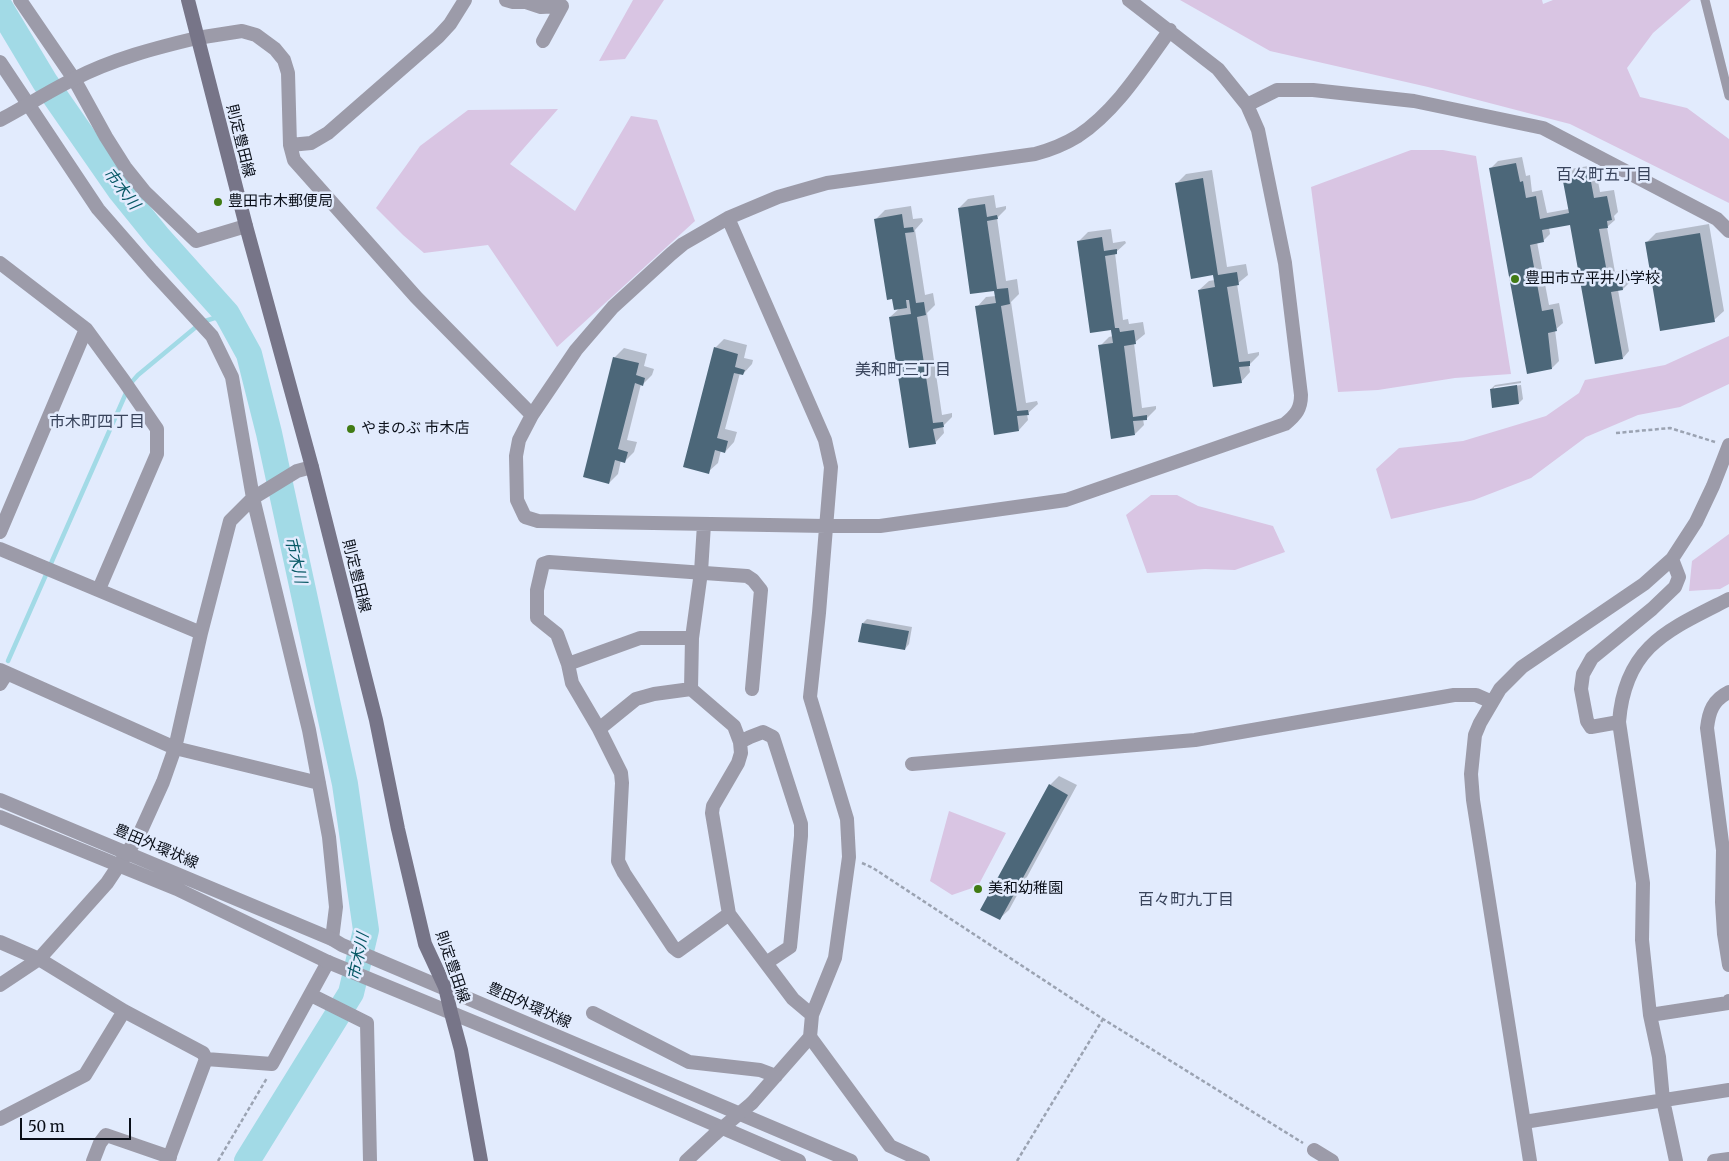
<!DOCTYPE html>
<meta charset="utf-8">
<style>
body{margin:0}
#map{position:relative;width:1729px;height:1161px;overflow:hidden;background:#e2ebfd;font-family:Merriweather,serif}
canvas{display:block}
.scale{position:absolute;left:20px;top:1118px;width:111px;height:22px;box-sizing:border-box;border:2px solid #0a0f19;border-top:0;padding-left:6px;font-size:15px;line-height:18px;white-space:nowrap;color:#0a0f19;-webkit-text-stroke:4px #e2ebfd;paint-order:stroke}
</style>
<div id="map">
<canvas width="1729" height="1161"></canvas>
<div class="scale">50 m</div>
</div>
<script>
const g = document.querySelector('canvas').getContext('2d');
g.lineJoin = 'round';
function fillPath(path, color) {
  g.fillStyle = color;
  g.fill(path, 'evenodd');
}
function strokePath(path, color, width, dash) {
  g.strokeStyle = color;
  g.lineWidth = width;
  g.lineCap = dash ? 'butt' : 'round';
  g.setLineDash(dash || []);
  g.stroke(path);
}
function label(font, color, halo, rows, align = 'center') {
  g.font = font + ' Merriweather,"Noto Sans JP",serif';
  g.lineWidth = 5;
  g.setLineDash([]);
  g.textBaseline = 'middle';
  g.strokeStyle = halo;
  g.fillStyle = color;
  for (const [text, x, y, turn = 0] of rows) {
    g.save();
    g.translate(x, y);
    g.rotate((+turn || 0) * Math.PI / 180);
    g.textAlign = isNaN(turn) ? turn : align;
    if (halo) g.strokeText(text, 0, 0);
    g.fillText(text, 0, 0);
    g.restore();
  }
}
fillPath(new Path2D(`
 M633,0h31l-39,59 -26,2z
 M1180,0h362l1,4 10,-4h138l-38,33 -26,35 13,29 47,11 42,31v64l-159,-79 -142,-37 -158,-36z
 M558,109l-48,55 65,47 56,-95 26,4 38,101 -138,126 -69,-102 -64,8 -21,-18 -27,-27 44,-62 48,-36z
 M1411,150h32l33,6 35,218 -56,4 -77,12 -40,2 -27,-205z
 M1729,336v48l-49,23 -42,8 -52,22 -55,41 -57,22 -83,19 -15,-50 23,-21 64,-7 83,-25 33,-23 6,-13 80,-15z
 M1151,495h26l21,11 75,20 12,26 -50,18 -30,-1 -58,4 -21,-58z
 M1729,534v50l-9,5 -31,2 3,-30z
 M949,811l57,22 -28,53 -26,9 -22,-14z`), '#d9c5e3');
fillPath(new Path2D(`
 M1522,157l4,19 4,-1 2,17 10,-2 5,23 22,-4 -6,-33 7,-7 25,-4 5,27 14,-2 4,22 -4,4 1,4 -8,7 8,45 12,-3 3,13 -7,7 -5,1 11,61 -6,7 -52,-135 -22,4 1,7 -7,7 -6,1 12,63 10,-2 4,20 -8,7 4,31 -7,7 -61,-200 7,-7z
 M1212,170l15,97 19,-3 2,11 -11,9 11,70 11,-2v3l-10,10 1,7 -9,10 -42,-92 10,-9 6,-1 -38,-97 9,-9z
 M994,195l2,13 10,-2v3l-9,9 9,63 11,-2 2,15 -8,8 15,101 11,-2 1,3 -11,10 1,6 -9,10 -42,-123 9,-10 10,-1 -1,-7 -36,-81 9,-9z
 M911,206l2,13 9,-1 1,3 -8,9 10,65 8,-2 2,12 -8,8 15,102 10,-2v4l-9,9 1,7 -9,10 -45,-126 10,-9 -24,-89 9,-9z
 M1709,224l15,87 -10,9 -68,-77 10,-10z
 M1111,229l2,14 12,-2 1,2 -11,10 8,67 5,-1 1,5 14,-2 2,12 -11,9 8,65 14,-2v3l-9,9 -4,1 1,6 -9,9 -35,-88 9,-9 4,-1 -34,-95 9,-9z
 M724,339l23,6 -3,13 9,2 -1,4 -9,10 -3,-1 -15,56 12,3 -3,10 -9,10 -4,-2 -3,13 -10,9 7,-124z
 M624,348l23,6 -3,12 10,3 -2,6 -9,9h-2l-14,56 10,2 -3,10 -9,9 -4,-1 -3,14 -9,9 5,-125z
 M1521,381v2l-27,4v2l27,-4 2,14 -4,4 -28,-14 4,-4z
 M867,619l45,8 -3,17 -4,5 -42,-26z
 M1059,776l18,9 -68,125 -10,9 51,-134z`), '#0003');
strokePath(new Path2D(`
 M8,661l122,-277 8,-9 64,-53 25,-8`), '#a2dae6', 4.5);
strokePath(new Path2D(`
 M0,7l45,75 75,108 38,47 69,77 22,40 20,79 76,351 21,146 -15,63 -104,168`), '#a2dae6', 26);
fillPath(new Path2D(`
 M1516,163l4,19 3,-1 3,17 10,-2 4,23 29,-6 -7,-37 27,-5 5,27 13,-2 5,24 -5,1 1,7 -9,1 9,49 13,-3 2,15 -12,2 12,67 -28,5 -25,-139 -28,5 2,12 -14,3 12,66 11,-2 4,22 -9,2 4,36 -25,5 -38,-206z
 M1203,178l15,97 19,-3 2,13 -12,2 12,75 11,-1v5l-11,1 3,16 -29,4 -15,-97 17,-3 -2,-12 -22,4 -16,-96z
 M985,204l2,13 10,-2 1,4 -11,2 10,68 11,-1 2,16 -9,2 16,105 11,-1 1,5 -12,1 2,15 -25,4 -19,-129 21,-3 -2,-12 -24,3 -12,-86z
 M902,214l2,14 9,-1 1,5 -9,1 11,70 8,-1 2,13 -9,2 16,106 10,-1 1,5 -11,2 3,15 -27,4 -20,-131 22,-3 -2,-14h-3l1,8 -13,2 -2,-11 -5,1 -13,-81z
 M1700,233l15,89 -55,9 -15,-89z
 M1102,237l2,14 13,-2v5l-12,2 10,72h4l1,4 14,-2 2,14 -12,2 9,71 14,-2v5l-14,1 2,14 -24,4 -13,-94 15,-2 -2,-13 -21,3 -13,-92z
 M714,347l24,7 -3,13 10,3 -2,5 -9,-2 -17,65 11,3 -3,12 -10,-3 -6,24 -26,-7z
 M613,357l26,6 -3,12 9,3 -2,8 -8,-3 -17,66 10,3 -3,11 -10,-3 -6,24 -26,-7z
 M1517,385l2,19 -27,4 -2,-19z
 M862,623l47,8 -4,19 -47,-8z
 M1049,784l19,11 -68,125 -20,-10z`), '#4c6779');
strokePath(new Path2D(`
 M1616,433l54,-5 45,14
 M862,863l11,5 230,151 200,124
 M218,1161l49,-83
 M1017,1161l86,-142`), '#9ba3b2', 2.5, [4, 2.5]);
strokePath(new Path2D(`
 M1705,0l24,96`), '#9c9ba9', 9);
strokePath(new Path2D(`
 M20,0l54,79 32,58 19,30 20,25 51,49 50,-15
 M506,0l7,2h13l15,5 21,-1 -19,35
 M197,38l45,-7 14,4 19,14 9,11 4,13 2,72 4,15 122,137 116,118 -13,25 -3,16 1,44 8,17 13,4 288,5h54l186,-26 219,-76c11,-9 16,-15 16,-29l-16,-132 -27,-133 -11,-25 -29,-36 -89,-69
 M0,62l98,147 54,62 60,65 20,41 21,121 56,232 20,107 7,70 -4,32
 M1247,105l30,-15h36l101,11 129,27 174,91 12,12
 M290,145l21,-2 17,-10 110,-96 12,-13 15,-24
 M728,218l97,222 6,27 -12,146 -9,84 37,122 2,38 -14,101 -23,57 -2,22 -58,66
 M0,263l86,66 38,52 33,48v25l-58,135
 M532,415l44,-65 37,-43 58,-53 12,-10 45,-26 50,-21 49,-14 208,-29c15,-4 30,-10 43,-18 39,-26 65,-69 92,-106
 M704,524l-3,48 -9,66 -1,51 43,37 6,16 1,11 -3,10 -25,43 -1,7 17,101 64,85 19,16
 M0,532l86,-203
 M0,549l201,84
 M568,664l72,-26h52
 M0,670l175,78 144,35
 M0,684l7,-11
 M1729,692c-16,8 -20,19 -22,36l16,122 -1,52 2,32 5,31
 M1619,722l-28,5 -4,-6 -6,-32 2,-15 9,-16 60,-49 23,-22 4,-10 -7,-18
 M599,729l37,-30 18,-5 37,-5
 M740,742l10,-5 13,-5 10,5 28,87v12l-11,111 -24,16
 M912,764l283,-24 259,-45h22l16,7
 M729,914l-51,37 -5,-4 -49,-74 -6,-12 4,-78 -1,-10 -22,-44 -27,-46 -4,-19 -11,-30 -20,-16v-28l6,-26 6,-2 198,14 6,4 8,10 -9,99
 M0,942l39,17 85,52 79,42 3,6 66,5 56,-102
 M0,985l39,-26 68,-76 32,-48 24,-53 12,-34 26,-115 29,-112 23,-23 44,-27 15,-4
 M311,995l56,28 3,138
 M593,1013l96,49 71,8 16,6
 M1650,1015l78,-12 1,-2
 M810,1037l80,109 33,15
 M0,1119l85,-44 39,-64
 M1524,1122l205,-32
 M1314,1150l18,11
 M93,1161l7,-18 6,-8 64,22
 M168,1161l38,-102
 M686,1161l29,-27
 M1530,1161l-57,-361 -2,-26 4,-39 5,-12 20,-34 22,-22 122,-83 28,-25 24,-37 17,-36 16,-41
 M1676,1161l-13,-61 -4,-43 -9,-42 -8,-75 1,-57 -24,-161c6,-76 49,-92 110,-123
 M1714,1161l15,-2`), '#9c9ba9', 14);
strokePath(new Path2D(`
 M0,120c25,-13 49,-29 74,-41 39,-20 81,-31 123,-41
 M0,800l332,139 10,6 509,216
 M0,817l177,72 151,73 228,94 243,105`), '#9c9ba9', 14);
strokePath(new Path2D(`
 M188,0l58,226 66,241 64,253 22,109 27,115 20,43 6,26 10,37 20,111`), '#777588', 14);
strokePath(new Path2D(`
 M715,1134l37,-31`), '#9c9ba9', 14);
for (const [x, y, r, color] of [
 [218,202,5,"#417b14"],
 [1515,279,5,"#417b14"],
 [351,429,5,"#417b14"],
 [978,889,5,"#417b14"]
]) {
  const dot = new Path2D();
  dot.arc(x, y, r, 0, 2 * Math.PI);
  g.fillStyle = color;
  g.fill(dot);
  strokePath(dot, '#e2ebfd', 2);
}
label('15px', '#0a0f19', '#e2ebfd', [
 ["則定豊田線",240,141,76],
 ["則定豊田線",356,576,76],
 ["豊田外環状線",156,847,23],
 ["則定豊田線",452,967,71],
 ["豊田外環状線",529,1006,24]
]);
label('15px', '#0a0f19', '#e2ebfd', [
 ["豊田市木郵便局",228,202],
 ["豊田市立平井小学校",1525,279],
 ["やまのぶ 市木店",361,429],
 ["美和幼稚園",988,889]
], 'left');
label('16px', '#39445c', '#e2ebfd', [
 ["百々町五丁目",1604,175],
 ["美和町三丁目",903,370],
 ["市木町四丁目",97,422],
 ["百々町九丁目",1186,900]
]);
label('italic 16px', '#075865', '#e2ebfd', [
 ["市木川",121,189,52],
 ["市木川",295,560,77],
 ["市木川",359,957,-78]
]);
</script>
